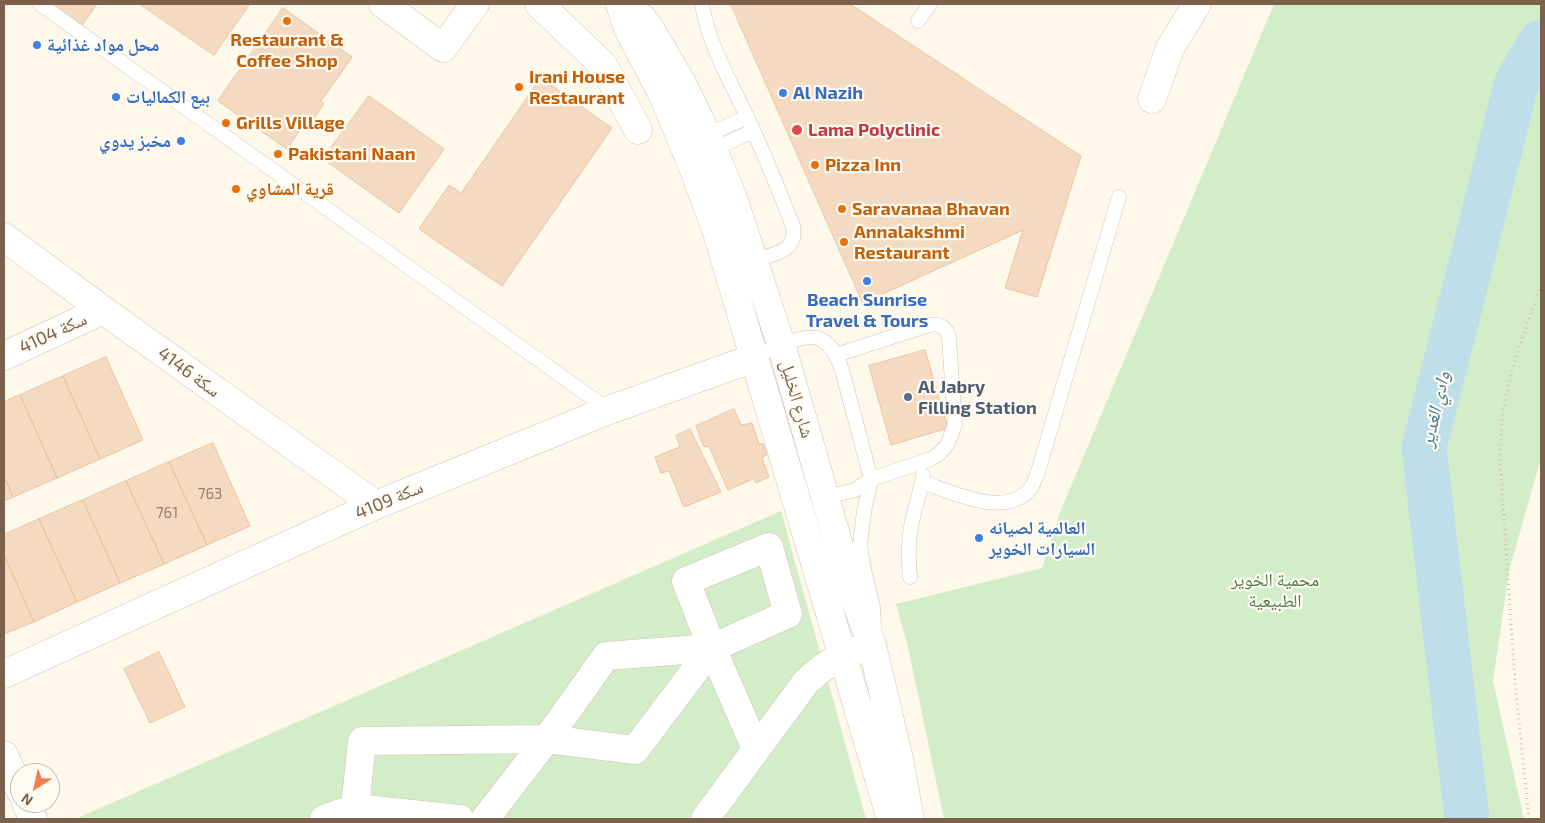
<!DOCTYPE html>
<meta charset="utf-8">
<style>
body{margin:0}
#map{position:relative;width:1545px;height:823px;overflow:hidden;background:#fef8eb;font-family:"Exo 2",sans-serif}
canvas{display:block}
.frame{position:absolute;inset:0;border:5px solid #7b614c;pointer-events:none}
.north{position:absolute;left:10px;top:763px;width:50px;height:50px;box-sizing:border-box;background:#fffbf3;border:1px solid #cabdb0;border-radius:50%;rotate:215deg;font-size:14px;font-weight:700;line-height:20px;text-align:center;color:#7b614c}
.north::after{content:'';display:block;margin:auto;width:18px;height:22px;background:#ec7f4c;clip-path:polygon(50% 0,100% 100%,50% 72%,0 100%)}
</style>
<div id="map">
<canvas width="1545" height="823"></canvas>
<div class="frame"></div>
<div class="north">N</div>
</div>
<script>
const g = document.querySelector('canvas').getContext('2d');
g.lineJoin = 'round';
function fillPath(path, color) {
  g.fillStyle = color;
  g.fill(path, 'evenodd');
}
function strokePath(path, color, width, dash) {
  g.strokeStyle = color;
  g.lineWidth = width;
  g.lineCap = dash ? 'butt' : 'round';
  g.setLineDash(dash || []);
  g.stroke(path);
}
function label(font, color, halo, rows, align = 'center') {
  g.font = font + ' "Exo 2","Noto Naskh Arabic",sans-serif';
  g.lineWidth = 4.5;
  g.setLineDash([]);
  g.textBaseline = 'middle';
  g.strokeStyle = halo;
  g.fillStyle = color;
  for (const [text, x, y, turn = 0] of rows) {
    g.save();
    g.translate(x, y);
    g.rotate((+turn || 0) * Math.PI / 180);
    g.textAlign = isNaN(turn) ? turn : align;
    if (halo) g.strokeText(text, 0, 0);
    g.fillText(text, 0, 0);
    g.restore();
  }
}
fillPath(new Path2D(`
 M1274,4h267v454l-32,113 -16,110 31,138h-580l-36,-172 -12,-43 146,-36 19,-58z
 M781,511l85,308h-791z`), '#d3edc8');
strokePath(new Path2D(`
 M1467,819l-43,-371 93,-366 24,-40`), '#bedfe9', 45);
const building = new Path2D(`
 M48,4h49l-16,23z
 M140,4h110l-36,51z
 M731,4h119l231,152 -44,141 -32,-9 18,-58 -160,73z
 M283,8l69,49 -31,44 3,3 -12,17 -4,-3 -21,31 -69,-48z
 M541,78l71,50 -110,158 -83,-57 30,-44 12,8z
 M369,96l75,53 -45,64 -76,-54z
 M925,350l23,78 -57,17 -22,-79z
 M106,357l37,83 -43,19 -37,-83z
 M63,376l37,83 -43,19 -37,-83z
 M20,395l37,83 -44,19 -9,-21v-74z
 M734,409l7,16 11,-2 7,21h4l4,11 -5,3 7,19 -13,6 -3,-4 -25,11 -19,-44 -5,1 -8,-21z
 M690,429l31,63 -37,15 -15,-36 -8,2 -6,-16 25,-10 -4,-11z
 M213,443l37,83 -43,19 -38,-83z
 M169,462l38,83 -43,19 -38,-83z
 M4,476l9,21 -9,4z
 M126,481l38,83 -44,19 -37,-83z
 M83,500l37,83 -43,19 -38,-83z
 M39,519l38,83 -43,20 -30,-67v-20z
 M4,555l30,67 -30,12z
 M159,652l26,55 -35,16 -26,-54z`);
fillPath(building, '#f4dac1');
strokePath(building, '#e8c3a1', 1);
const service = new Path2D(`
 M40,4l569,406
 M702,4c6,40 28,76 45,113 17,35 31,72 46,109 5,26 -19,28 -39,34
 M918,21l12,-17
 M707,135l40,-18
 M713,149l41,-18
 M754,358c14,-8 51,-26 66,-19 12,5 18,20 22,31l29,109 -7,33 -4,32 3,21 10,42 1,18
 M922,482c30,10 83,37 108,7 3,-4 5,-10 7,-14l82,-278
 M821,493l14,2 20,-5 16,-11 60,-20 9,-6 7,-8 8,-20 -6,-86c-2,-12 -9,-16 -20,-14l-93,30
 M910,577c-2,-19 -2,-36 2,-55 3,-16 9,-31 11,-47`);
const minor = new Path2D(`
 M383,4l60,44 32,-44
 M539,4l64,61 35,65
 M1152,99l18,-51 27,-44
 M4,237l99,73 273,195
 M4,356l99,-46
 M4,674l372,-169 233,-95 145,-52
 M4,755l16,35
 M26,803l7,16
 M355,808l7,-67 185,-2 88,11 77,-102 76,-34 -19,-67 -83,34 26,67 44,101
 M324,819l31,-11 105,11
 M485,819l62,-80 59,-83 106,-8
 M705,819l101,-137c24,-22 35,-27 66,-37`);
const tertiary = new Path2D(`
 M620,4l8,25 34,64 29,69 25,67 175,590
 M623,7l19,11 7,9 33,56 25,52 25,60 49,149 72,250 19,51 27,114 11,60`);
strokePath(service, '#d2c1af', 15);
strokePath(minor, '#d2c1af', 29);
strokePath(tertiary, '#d2c1af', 29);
strokePath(new Path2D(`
 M1529,819l-14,-138 -15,-220c1,-21 1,-42 5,-62 8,-39 24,-77 36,-115`), '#dbbea3', 3, [1, 4]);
strokePath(service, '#fff', 14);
strokePath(minor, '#fff', 28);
strokePath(tertiary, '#fff', 28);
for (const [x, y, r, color] of [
 [287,21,5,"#e8710a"],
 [37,45,5,"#3f7fe0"],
 [519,87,5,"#e8710a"],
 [783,93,5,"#3f7fe0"],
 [116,97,5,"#3f7fe0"],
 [226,123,5,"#e8710a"],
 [797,130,6,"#e0444e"],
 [181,141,5,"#3f7fe0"],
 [278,154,5,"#e8710a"],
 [815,165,5,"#e8710a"],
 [236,189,5,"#e8710a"],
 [842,209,5,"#e8710a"],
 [844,242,5,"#e8710a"],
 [867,281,5,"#3f7fe0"],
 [908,397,5,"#5c6f8a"],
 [979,538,5,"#3f7fe0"]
]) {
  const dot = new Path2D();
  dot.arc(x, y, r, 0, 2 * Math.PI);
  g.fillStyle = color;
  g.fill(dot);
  strokePath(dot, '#fffbf3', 2);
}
label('15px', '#997f69', null, [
 ["763",210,494],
 ["761",167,513]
]);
label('bold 18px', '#c56008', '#fffbf3', [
 ["Restaurant &",287,40,"center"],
 ["Coffee Shop",287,61,"center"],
 ["Irani House",529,77],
 ["Restaurant",529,98],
 ["Grills Village",236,123],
 ["Pakistani Naan",288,154],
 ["Pizza Inn",825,165],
 ["قرية المشاوي",246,189],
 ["Saravanaa Bhavan",852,209],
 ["Annalakshmi",854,232],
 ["Restaurant",854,253]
], 'left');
label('bold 18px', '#366cbe', '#fffbf3', [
 ["محل مواد غذائية",47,45],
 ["Al Nazih",793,93],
 ["بيع الكماليات",126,97],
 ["مخبز يدوي",171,141,"right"],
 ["Beach Sunrise",867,300,"center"],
 ["Travel & Tours",867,321,"center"],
 ["العالمية لصيانه",989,528],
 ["السيارات الخوير",989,549]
], 'left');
label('bold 18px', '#be3a42', '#fffbf3', [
 ["Lama Polyclinic",808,130]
], 'left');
label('18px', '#7b614c', '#fffbf3', [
 ["سكة 4104",53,333,-25],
 ["سكة 4146",189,372,36],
 ["شارع الخليل",797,399,74],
 ["سكة 4109",389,500,-23]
]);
label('bold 18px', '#4e5e75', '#fffbf3', [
 ["Al Jabry",918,387],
 ["Filling Station",918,408]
], 'left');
label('18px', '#4c7b40', '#fffbf3', [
 ["محمية الخوير",1275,580],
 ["الطبيعية",1275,601]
]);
label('italic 19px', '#437b8f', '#fffbf3', [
 ["وادي الغدير",1435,409,-77]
]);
</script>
